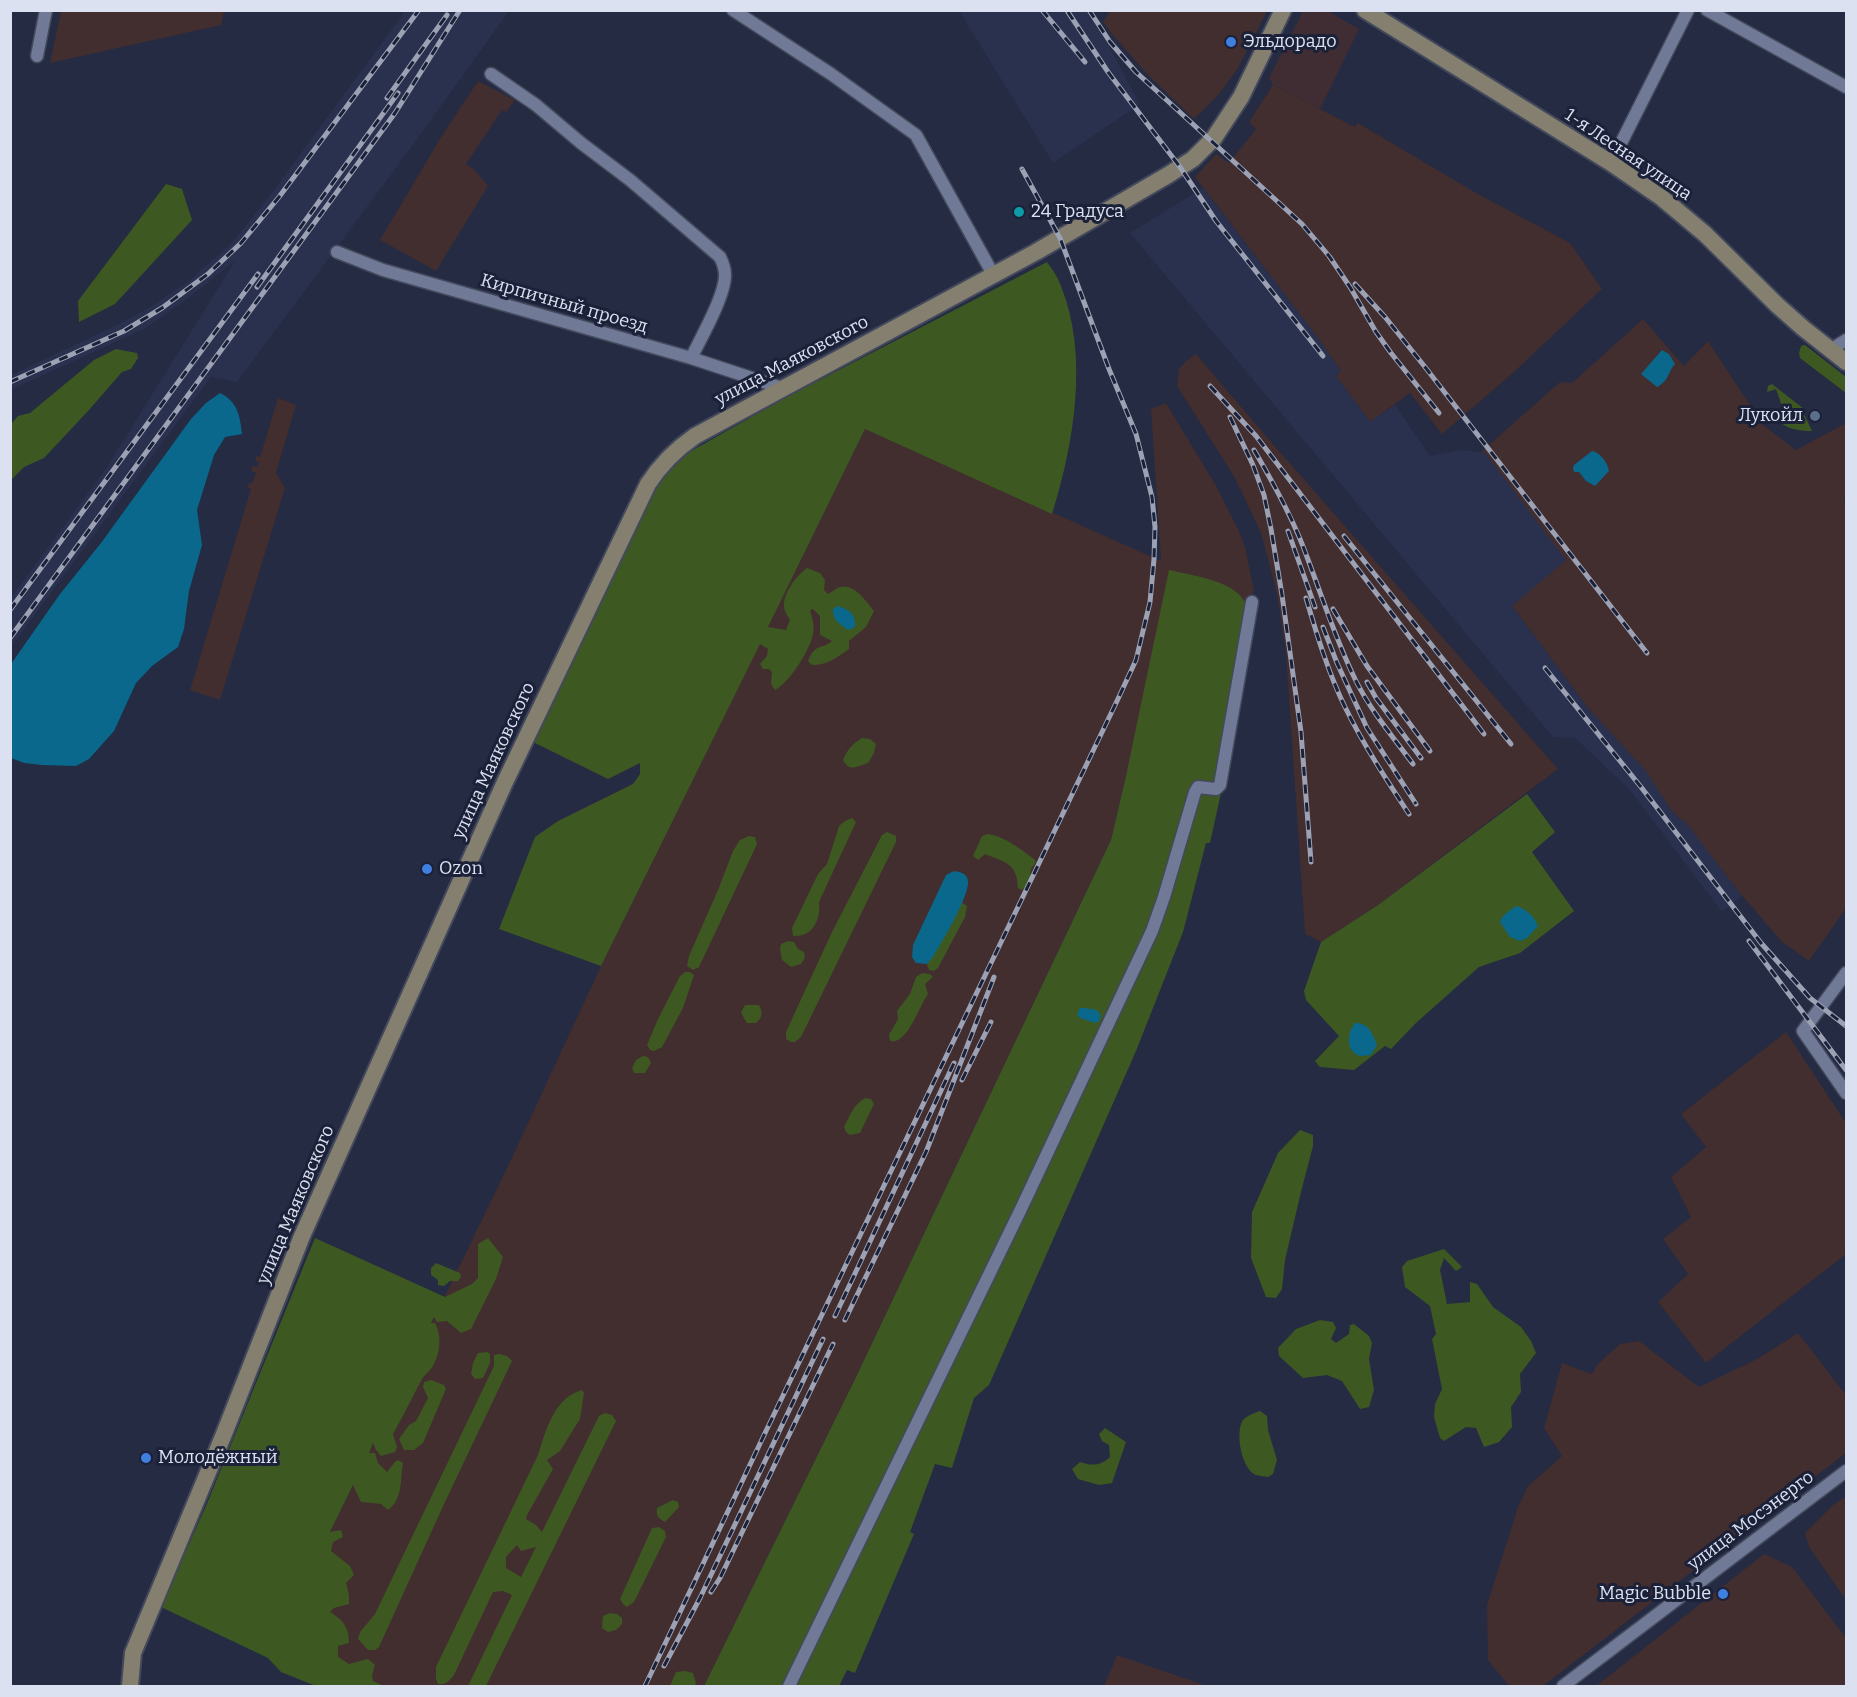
<!DOCTYPE html>
<meta charset="utf-8">
<style>
body{margin:0}
#map{position:relative;width:1857px;height:1697px;overflow:hidden;background:#242b42;font-family:Bitter,serif}
canvas{display:block}
.frame{position:absolute;inset:0;border:12px solid #dce1f1;pointer-events:none}
</style>
<div id="map">
<canvas width="1857" height="1697"></canvas>
<div class="frame"></div>
</div>
<script>
const g = document.querySelector('canvas').getContext('2d');
g.lineJoin = 'round';
function fillPath(path, color) {
  g.fillStyle = color;
  g.fill(path, 'evenodd');
}
function strokePath(path, color, width, dash) {
  g.strokeStyle = color;
  g.lineWidth = width;
  g.lineCap = dash ? 'butt' : 'round';
  g.setLineDash(dash || []);
  g.stroke(path);
}
function label(font, color, halo, rows, align = 'center') {
  g.font = font + ' Bitter,serif';
  g.lineWidth = 6;
  g.setLineDash([]);
  g.textBaseline = 'middle';
  g.strokeStyle = halo;
  g.fillStyle = color;
  for (const [text, x, y, turn = 0] of rows) {
    g.save();
    g.translate(x, y);
    g.rotate((+turn || 0) * Math.PI / 180);
    g.textAlign = isNaN(turn) ? turn : align;
    if (halo) g.strokeText(text, 0, 0);
    g.fillText(text, 0, 0);
    g.restore();
  }
}
fillPath(new Path2D(`
 M1303,11h25l31,18 -39,80 -47,-24 -4,-7z`), '#402d34');
fillPath(new Path2D(`
 M61,11v-1l163,1 -3,14 -171,38z
 M1108,11h159l-29,57 -18,25 -26,26 -45,-43 -37,-42 -9,-12 6,-9z
 M478,81l37,19 -9,12 -4,-2 -36,54 8,5 14,17 -52,85 -56,-31 61,-103z
 M1273,85l82,42 3,-4 118,70 94,50 32,46 -89,84 -71,61 -32,-41 -40,29 -34,-46 5,-5 -29,-41 -117,-153 21,-23 13,9 27,-34 -7,-7z
 M1643,319l41,47 24,-25 55,84 33,25 50,-27v77l-2,2 2,4v402l-37,53 -27,-19 -48,-56 -50,-65h-2l-11,-11 -27,-40 -56,-62 -76,-102 -27,-153h-5l80,-71 12,1z
 M1196,354l76,89 286,326 -180,136 -57,37 -16,-8 -19,-281 -9,-59 -16,-61 -26,-55 -58,-92 2,-17 7,-8z
 M278,398l18,7 -20,68 9,15 -65,212 -30,-10 61,-201 -4,-2 2,-4h3l4,-10 -5,-2 1,-5 5,1 2,-5 -4,-1 1,-5 4,1z
 M1166,403l49,81 23,45 7,18 9,44 -8,12 -4,-6 -116,179 -15,64 -255,537 -152,309h-378l-57,-28 239,-492 93,-200 264,-537 296,132 -10,-152z
 M1786,1032l60,91v131l-140,109 -48,-61 30,-28 -25,-35 28,-22 -20,-40 35,-30 -25,-33z
 M1798,1333l48,62v58l-303,233h-34l-21,-26 -1,-55 31,-98 10,-21 34,-30 -18,-28 18,-65 30,11 5,-9 23,-21 19,-3 60,46 58,-28z
 M1846,1496v104l-37,-53 -4,-14 28,-28z
 M1764,1554l28,13 54,71v48h-250z
 M1117,1655l90,31h-103z`), '#422d2f');
fillPath(new Path2D(`
 M405,11h104l-96,134 -176,237 -26,-5 -200,270 -1,-48 97,-132 128,-206 -48,38 -41,29 -135,62v-15l102,-48 39,-21 37,-25 42,-37 40,-50z
 M959,11h131l50,93 -87,59z
 M1203,188l109,142 29,41 -5,5 34,46 25,-17 35,51 32,-6 23,3 81,107 -54,46 76,102 57,62 26,40 11,11 2,-1 58,76 -20,16 -92,-122 -55,-52 -22,-1 -423,-504z`), '#29314f');
fillPath(new Path2D(`
 M166,184l16,5 10,31 -77,84 -36,18 -1,-21z
 M1047,262c5,7 11,15 14,24 28,69 13,158 -9,228l-187,-85 -97,198 18,3 4,-10c-2,-3 -4,-6 -5,-9 -5,-15 11,-35 22,-43l13,5 5,7 -1,10 4,4c4,-2 8,-6 12,-7 14,-4 27,15 34,24l-8,16 -17,14v8c-13,9 -21,16 -37,16l-4,-4c7,-18 13,-11 24,-20l-12,-6v-19l-7,-7 -3,1c2,7 5,17 3,24 -3,16 -24,49 -38,56l-4,-6 1,-12 -3,-3h-6l-3,-5 7,-8 1,-7 -8,-5 -159,322 -102,-37 36,-92 23,-16 75,-37 7,-10v-11l-32,16 -75,-37 127,-263 19,-21 106,-60z
 M1805,345l41,32v16l-46,-35 -1,-5 2,-7z
 M116,349l21,4 1,5 -7,11 -9,3 -33,38 -45,48 -20,9 -13,13v-56l7,-8 12,-3 64,-53z
 M1772,384l32,25v5l8,17c-13,0 -27,-2 -35,-12l3,-1 2,4 5,-2 -11,-31 -9,3 1,-6z
 M1169,570c25,6 64,10 77,33l-30,174 5,16 -11,50h-4l-23,89 -47,119 -147,334 -15,13 -22,70 -17,-4 -25,68 4,2 -59,139 -8,-3 -8,16h-135l152,-309 255,-537 15,-64z
 M862,738l8,1 6,5 -2,9 -6,10c-11,4 -19,9 -25,-3 4,-10 10,-17 19,-22z
 M1527,794l28,38 -23,20 42,59 -54,42 -41,14 -63,56 -25,26 -6,-3 -31,24 -34,-3 -5,-6 24,-25 -33,-36 -2,-9 17,-49 57,-37z
 M852,818l4,4 -37,80c2,18 -6,35 -26,34l-1,-8 26,-54 9,-10 12,-38 6,-5z
 M887,832l9,4v6l-95,195 -6,5h-4l-5,-3v-7l46,-100 50,-97z
 M988,834c18,3 32,15 46,25l2,3 -5,7 -1,9 -4,8 -4,4 -4,-2c-1,-25 -12,-25 -33,-34l-7,6 -5,-4 9,-20z
 M749,836l6,1 2,7 -58,123 -6,3 -6,-4 2,-10 29,-66 15,-39 7,-11z
 M961,902l6,4 -2,11 -27,51 -4,3 -5,-1 -2,-5 3,-11z
 M788,941l6,1 4,7 6,3 1,5 -4,7 -10,3 -9,-7 -2,-11 1,-5z
 M685,972h5l4,3 -11,33 -21,39 -8,4 -4,-1 -3,-5 11,-26 22,-43z
 M922,973l8,1 3,3 -8,7 3,10c-9,12 -21,52 -38,47l-1,-6 9,-16 -1,-8 13,-17 6,-17z
 M745,1005h14c4,8 4,12 -3,18h-9l-6,-10z
 M643,1056l5,1 3,6 -6,10h-11l-2,-5 4,-8z
 M865,1098l6,1 3,5 -14,29 -10,2 -4,-3 -2,-5c6,-11 9,-22 21,-29z
 M1300,1130l13,5v11l-12,46 -16,68 -3,29 -6,9 -10,-1 -15,-39 1,-46 26,-59z
 M315,1238l130,59 27,-13 6,-6v-34l10,-6 15,19 -7,22 -25,50 -10,4 -14,-12 -10,1 -3,-5 -3,6h4c7,13 5,29 -1,41 -3,6 -9,10 -12,15 -10,19 -19,37 -29,55l4,13 -2,5 -14,4 -5,-6 -3,-7 -4,10h6l3,10 9,9 8,-10 3,-2 5,3c-3,17 0,36 -15,47l-7,-6 -20,-2 -8,-17 -23,47 11,-2 2,7 -10,5 -2,9 19,15 4,9 -8,8 3,12v9l-15,4 -4,4c13,8 19,15 19,31l-11,3v11l11,7 19,-5 7,6 -3,10 1,6 11,5h-68l-35,-14 -13,-14 -107,-51 45,-101z
 M1444,1249l18,18 -6,4 -12,-13 -4,12 7,34 23,-2v-20l7,2 16,23 28,20 10,14 5,12 -16,21 1,18 -10,15 1,20 -13,15 -15,5 -8,-19 -10,-1 -22,14 -4,-3 -6,-21 1,-13 7,-15 -10,-50 4,-5 -6,-28 -25,-19 -3,-20 5,-6z
 M436,1263l24,10 1,4 -3,4h-8l-6,5 -6,-1v-5l-7,-5v-7z
 M1320,1320l13,2 3,6 -5,11 5,4 13,-9 1,-9 4,-1 15,12 3,7 -3,16 5,31 -5,17 -9,2 -18,-28 -15,-6 -24,3 -24,-22 -1,-8 18,-19z
 M487,1352l3,2v9l-7,15 -8,1 -4,-5 2,-11 5,-10z
 M499,1354l8,2 5,5 -68,143 -65,143 -4,3h-7l-10,-11 2,-7 15,-18 119,-248v-11z
 M431,1380l13,5 2,4 -23,54 -9,7h-10l-5,-11 10,-14 7,-4 12,-23 -5,-11 1,-5z
 M582,1390l2,3 -4,26 -20,32 -13,9 6,9 -26,46 -1,4 10,6 6,7 57,-116 6,-3 7,2 4,6 -130,265h-18l44,-91 -9,-4 -10,1 -39,83c-5,6 -8,10 -16,9l-2,-5v-12l102,-212c8,-25 16,-57 44,-65zM517,1545l4,6 15,-4 -15,30 -15,-9v-11z
 M1260,1411l7,5 1,14 9,30 -4,14 -5,3c-4,-1 -11,-1 -14,-3 -13,-8 -19,-42 -11,-54 5,-5 11,-7 17,-9z
 M1105,1428l21,14 -14,41 -13,2 -21,-6 -6,-10 8,-7c13,4 20,4 30,-5l-1,-12 -7,-4 -3,-7z
 M673,1500l5,2 1,5 -14,15c-7,-4 -9,-6 -8,-14z
 M659,1527l6,4 1,6 -32,65 -7,5 -4,-3 -3,-5 32,-71z
 M610,1613l7,1 5,4v6l-6,6 -8,2 -6,-4 1,-12z
 M685,1671l8,2 3,10 -1,3h-25l6,-14z`), '#3e5822');
fillPath(new Path2D(`
 M1662,350l7,4 6,10c-8,9 -5,16 -18,23l-16,-13z
 M220,393c18,9 20,23 22,41l-17,3 -11,18 -17,55 5,35 -13,46 -5,38 -6,18 -26,19 -16,17 -22,48 -25,28 -13,7 -34,-1 -18,-2 -13,-5v-94l49,-70 41,-51 90,-124 15,-16z
 M1592,451c8,1 16,12 17,20l-14,15 -9,-5 -7,-9h-5l-1,-4 1,-3z
 M838,606c12,4 18,8 17,21l-7,3c-8,-6 -16,-10 -15,-21z
 M954,871c6,1 13,2 14,10 2,14 -27,63 -36,77l-5,6 -11,-1 -4,-6 1,-12 33,-70z
 M1517,906c10,4 17,10 21,20l-11,12 -7,3 -10,-4 -10,-15c1,-6 11,-13 17,-16z
 M1080,1008h4l13,2 4,6 -2,5 -4,2 -15,-5 -3,-4z
 M1355,1023c13,-1 18,11 22,22l-6,10c-4,0 -7,1 -10,1 -16,-3 -14,-24 -6,-33z`), '#09688b');
const street = new Path2D(`
 M733,10l98,64 85,61 78,141
 M1707,10l139,77
 M37,56l9,-46
 M491,74l45,31 45,38 49,37 90,77c3,6 5,12 5,18 0,21 -24,63 -34,83
 M1611,163l77,-153
 M337,252l46,18 308,88 91,30
 M1833,351l5,-6 8,-5
 M1846,973l-43,58 43,62
 M789,1686l231,-475 132,-280 12,-34 31,-105 3,-5 18,2 4,-4 32,-183
 M1563,1686l283,-215`);
const secondary = new Path2D(`
 M1365,10l246,153 51,35 43,36 72,71 26,23 43,34
 M130,1686l3,-33 91,-219 78,-198 203,-454 143,-298c13,-20 27,-34 47,-48l341,-184 132,-77 25,-16 21,-21 27,-41 42,-87`);
strokePath(street, '#43495c', 15);
strokePath(secondary, '#43495c', 20);
strokePath(street, '#707995', 12);
strokePath(secondary, '#857f70', 16);
const rail = new Path2D(`
 M1042,10l43,52
 M1089,10l21,32 26,30 166,152 27,32 21,31 26,45 15,21 48,60
 M1068,12l40,60 72,95 36,54 107,135
 M387,98l60,-83
 M1355,284l30,33 40,50 222,286
 M257,287l141,-194
 M10,382l114,-51 38,-23 46,-34 33,-31 38,-46 140,-187
 M1210,386l46,50 228,298
 M1230,417l23,48 11,30 7,34 11,66 19,137 10,130
 M1254,450c20,34 40,70 53,107 16,42 29,84 49,124 15,30 37,56 57,83
 M1288,531l27,76
 M1344,536l167,208
 M1306,598c11,37 22,74 39,109 18,37 41,72 64,107
 M1333,609l34,57 63,85
 M10,610l248,-336
 M1323,627l14,36 30,65 49,76
 M10,638l385,-525 65,-103
 M1545,668l96,119 120,156 49,55 36,28
 M1367,682l9,16 45,60
 M1749,941l97,129
 M962,1080l29,-58
 M835,1316l119,-253
 M845,1320l81,-168 68,-175
 M711,1592l9,-14 113,-234
 M664,1666l36,-68 123,-259
 M645,1686l121,-255 351,-730 19,-41 14,-58 4,-43 1,-32 -3,-30 -16,-63 -27,-65 -49,-131 -38,-69`);
strokePath(rail, '#9ca2b4', 5);
strokePath(rail, '#1b2138', 3, [9]);
for (const [x, y, r, color] of [
 [1231,42,6,"#3f7fe0"],
 [1019,212,6,"#0f9aa8"],
 [1815,416,6,"#5c6f8a"],
 [427,869,6,"#3f7fe0"],
 [146,1458,6,"#3f7fe0"],
 [1723,1594,6,"#3f7fe0"]
]) {
  const dot = new Path2D();
  dot.arc(x, y, r, 0, 2 * Math.PI);
  g.fillStyle = color;
  g.fill(dot);
  strokePath(dot, '#1b2138', 2);
}
label('18px', '#dce1f1', '#1b2138', [
 ["Эльдорадо",1243,42],
 ["24 Градуса",1031,212],
 ["Лукойл",1803,416,"right"],
 ["Ozon",439,869],
 ["Молодёжный",158,1458],
 ["Magic Bubble",1711,1594,"right"]
], 'left');
label('18px', '#dce1f1', '#1b2138', [
 ["1-я Лесная улица",1628,155,34],
 ["Кирпичный проезд",564,304,16],
 ["улица Маяковского",792,361,-28],
 ["улица Маяковского",494,761,-65],
 ["улица Маяковского",296,1205,-67],
 ["улица Мосэнерго",1751,1521,-37]
]);
</script>
